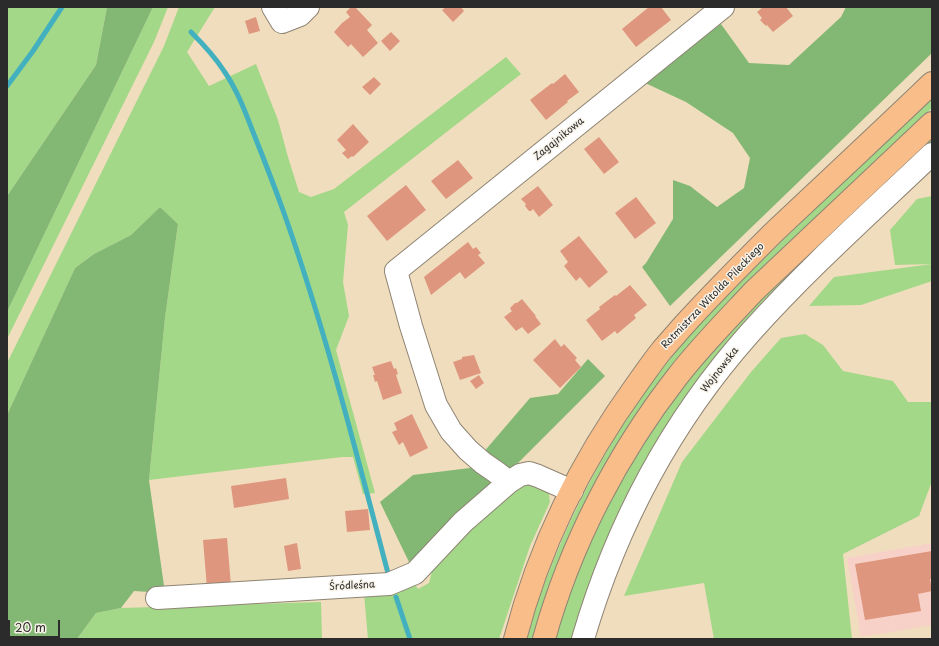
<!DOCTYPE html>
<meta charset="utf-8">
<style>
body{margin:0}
#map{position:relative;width:939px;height:646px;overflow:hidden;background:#f0ddbd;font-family:"Playpen Sans",sans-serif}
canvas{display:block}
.frame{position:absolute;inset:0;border:8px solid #2b2b2b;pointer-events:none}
.scale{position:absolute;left:8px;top:620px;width:52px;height:18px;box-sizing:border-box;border:2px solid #2b2b2b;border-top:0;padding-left:5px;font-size:12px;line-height:14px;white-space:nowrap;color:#2b2b2b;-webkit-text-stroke:3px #f7f3e8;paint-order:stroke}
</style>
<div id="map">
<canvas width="939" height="646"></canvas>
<div class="frame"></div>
<div class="scale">20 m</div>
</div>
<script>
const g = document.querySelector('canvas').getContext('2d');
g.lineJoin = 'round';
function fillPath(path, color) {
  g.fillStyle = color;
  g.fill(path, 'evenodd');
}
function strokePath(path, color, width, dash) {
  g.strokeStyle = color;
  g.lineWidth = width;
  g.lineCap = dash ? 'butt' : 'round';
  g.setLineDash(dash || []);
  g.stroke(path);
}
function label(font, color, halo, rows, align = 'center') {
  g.font = font + ' "Playpen Sans",sans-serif';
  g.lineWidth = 3;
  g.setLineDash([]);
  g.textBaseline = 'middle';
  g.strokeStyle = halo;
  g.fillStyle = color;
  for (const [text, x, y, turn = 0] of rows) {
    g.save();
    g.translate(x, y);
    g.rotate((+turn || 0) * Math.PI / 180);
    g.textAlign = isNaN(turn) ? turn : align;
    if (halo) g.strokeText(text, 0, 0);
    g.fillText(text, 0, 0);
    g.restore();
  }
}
fillPath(new Path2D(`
 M932,543v82l-71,12 -14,-79z`), '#f7d1c8');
fillPath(new Path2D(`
 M7,7h100l-11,58 -89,131z
 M153,7h15l-14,35 -147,297v-27z
 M179,7h36l-28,45 22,34 47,-22 22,56 10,37 11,35 12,5 23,-8 172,-132 15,17 -177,138 4,13 -5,57 6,34 -13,34 39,143 -12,1 -10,-37h-11l-193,23 16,-162 13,-94 -18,-17 -29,28 -37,19 -19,14 -68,147v-52l157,-317z
 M932,98v10l-158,150 -38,37 -189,300 -14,44h-7c33,-110 87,-215 162,-302 29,-34 62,-65 94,-96 49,-48 100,-95 150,-143z
 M932,137v6l-109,103 -92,96 -156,297h-20c29,-99 79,-195 145,-274 24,-29 51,-55 77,-82z
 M932,196v68l-37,1 -5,-35 27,-31z
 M932,264v17l-71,24 -52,1 25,-29z
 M805,334l18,11 20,26 50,10 15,21h24v79l-13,35 -76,38 9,85h-138l-10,-56 -80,13 58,-134 69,-90 30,-34z
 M525,483l23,5 2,14 -20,44 -31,93h-131l-4,-45 49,-13 5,8 11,-6 3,-12 33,-42z
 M321,602l1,37h-245l19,-26 25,-5z`), '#a3d888');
fillPath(new Path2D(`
 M107,7h46l-146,305v-116l89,-131z
 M846,7h86v46l-262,253 -28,-39 4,-4 27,-44v-39l17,6 27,21 27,-19 6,-30 -17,-25 -47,-31 -43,-20 78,-58 28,39 40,2 52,-48z
 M160,207l18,17 -13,94 -16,162 16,113 -31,-2 -13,17 -25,5 -19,26h-70v-224l68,-147 19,-14 37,-19z
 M588,359l17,17 -110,110 -86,76 -29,-60 33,-27 57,-7 60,-70 28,-4z`), '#82b874');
strokePath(new Path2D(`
 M191,32c12,12 24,25 33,39 14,20 22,43 31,66 10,25 20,51 29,76 42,119 73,242 105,364
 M7,86l26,-35 29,-44
 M396,597l14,42`), '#42b0bf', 5);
fillPath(new Path2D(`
 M351,7h4l17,18 -5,5 11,13 -15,14 -12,-13 -3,3 -14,-15 8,-9 8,-6 -4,-5z
 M446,7h15l3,4 -11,11 -11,-12z
 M649,7h12l10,13 -35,27 -14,-18z
 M763,7l4,1 1,-1h18l7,9 -20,16 -6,-7 -1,1 -6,-6 2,-2 -5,-6z
 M256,17l4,14 -11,3 -4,-13z
 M391,32l9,9 -10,10 -9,-10z
 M565,74l14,18 -12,9 1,1 -22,18 -16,-20 22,-17 1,1z
 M374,77l7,7 -11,11 -8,-8z
 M353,124l16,18 -16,15 -1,-1 -4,3 -6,-6 4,-3 -9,-10z
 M599,137l20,25 -15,12 -20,-25z
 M458,160l15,18 -27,21 -15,-18z
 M406,185l20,25 -39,31 -20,-25z
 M538,186l15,19 -14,12 -6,-8 -2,2h-2l-4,-5 1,-2 -5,-5z
 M636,197l20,26 -21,16 -20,-26z
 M579,236l29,36 -19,16 -9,-11 -4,4 -12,-15 4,-4 -8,-11z
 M468,242l5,7 3,-2 5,6 -3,2 7,8 -20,16 -5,-7 -29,23 -7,-18z
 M630,285l17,20 -13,10 2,3 -19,16 -2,-3 -13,10 -16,-21 14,-11 -1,-2 16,-12 1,1z
 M522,299l14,17h-1l6,8 -13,10 -6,-7 -6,4 -12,-14 8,-6 -2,-2 1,-2 4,-4h2z
 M555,339l6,8 3,-3 13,14 -2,2 6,7 -21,21 -27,-28z
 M474,355l7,18 -21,7 -7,-18 9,-3v-2z
 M391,361l3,8 2,-1 2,6 -2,1 6,18 -19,7 -6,-19 -2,1 -2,-7h2l-3,-8z
 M479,375l5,8 -8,6 -6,-8z
 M412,414l16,34 -18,9 -7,-15 -4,3 -7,-13 5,-2 -3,-7z
 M286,478l3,21 -55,9 -3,-22z
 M368,509l2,21 -23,2 -2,-21z
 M227,538l4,48 -24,2 -4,-48z
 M297,543l4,26 -13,2 -4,-25z
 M932,551v28h-2l2,12 -14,3 3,17 -56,9 -10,-56z`), '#df967e');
const minor = new Path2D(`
 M273,7l9,15 18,-7 8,-8
 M572,491l-34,-15 -9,-3 -9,2 -11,7 -13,-10 -13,-9 -15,-13 -17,-19 -15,-26 -25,-79 -15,-55 327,-264
 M157,598l232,-14 26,-11 48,-51 46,-40
 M583,639c33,-113 88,-217 166,-305 57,-64 121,-121 183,-180`);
const major = new Path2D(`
 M515,639c24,-92 66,-178 122,-255 8,-11 16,-23 25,-34 7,-8 14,-16 21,-24 29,-32 59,-62 89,-92 53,-50 107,-100 160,-151
 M544,639c26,-94 73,-185 133,-262 23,-30 51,-58 77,-86l178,-168`);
strokePath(minor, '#8e8474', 24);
strokePath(major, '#8e8474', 24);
strokePath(minor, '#fff', 22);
strokePath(major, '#f8bd89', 22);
label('10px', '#2b2b2b', '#f7f3e8', [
 ["Zagajnikowa",559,139,-39],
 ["Rotmistrza Witolda Pileckiego",713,296,-46],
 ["Wojnowska",720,370,-52],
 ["Śródleśna",352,586,-3]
]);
</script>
